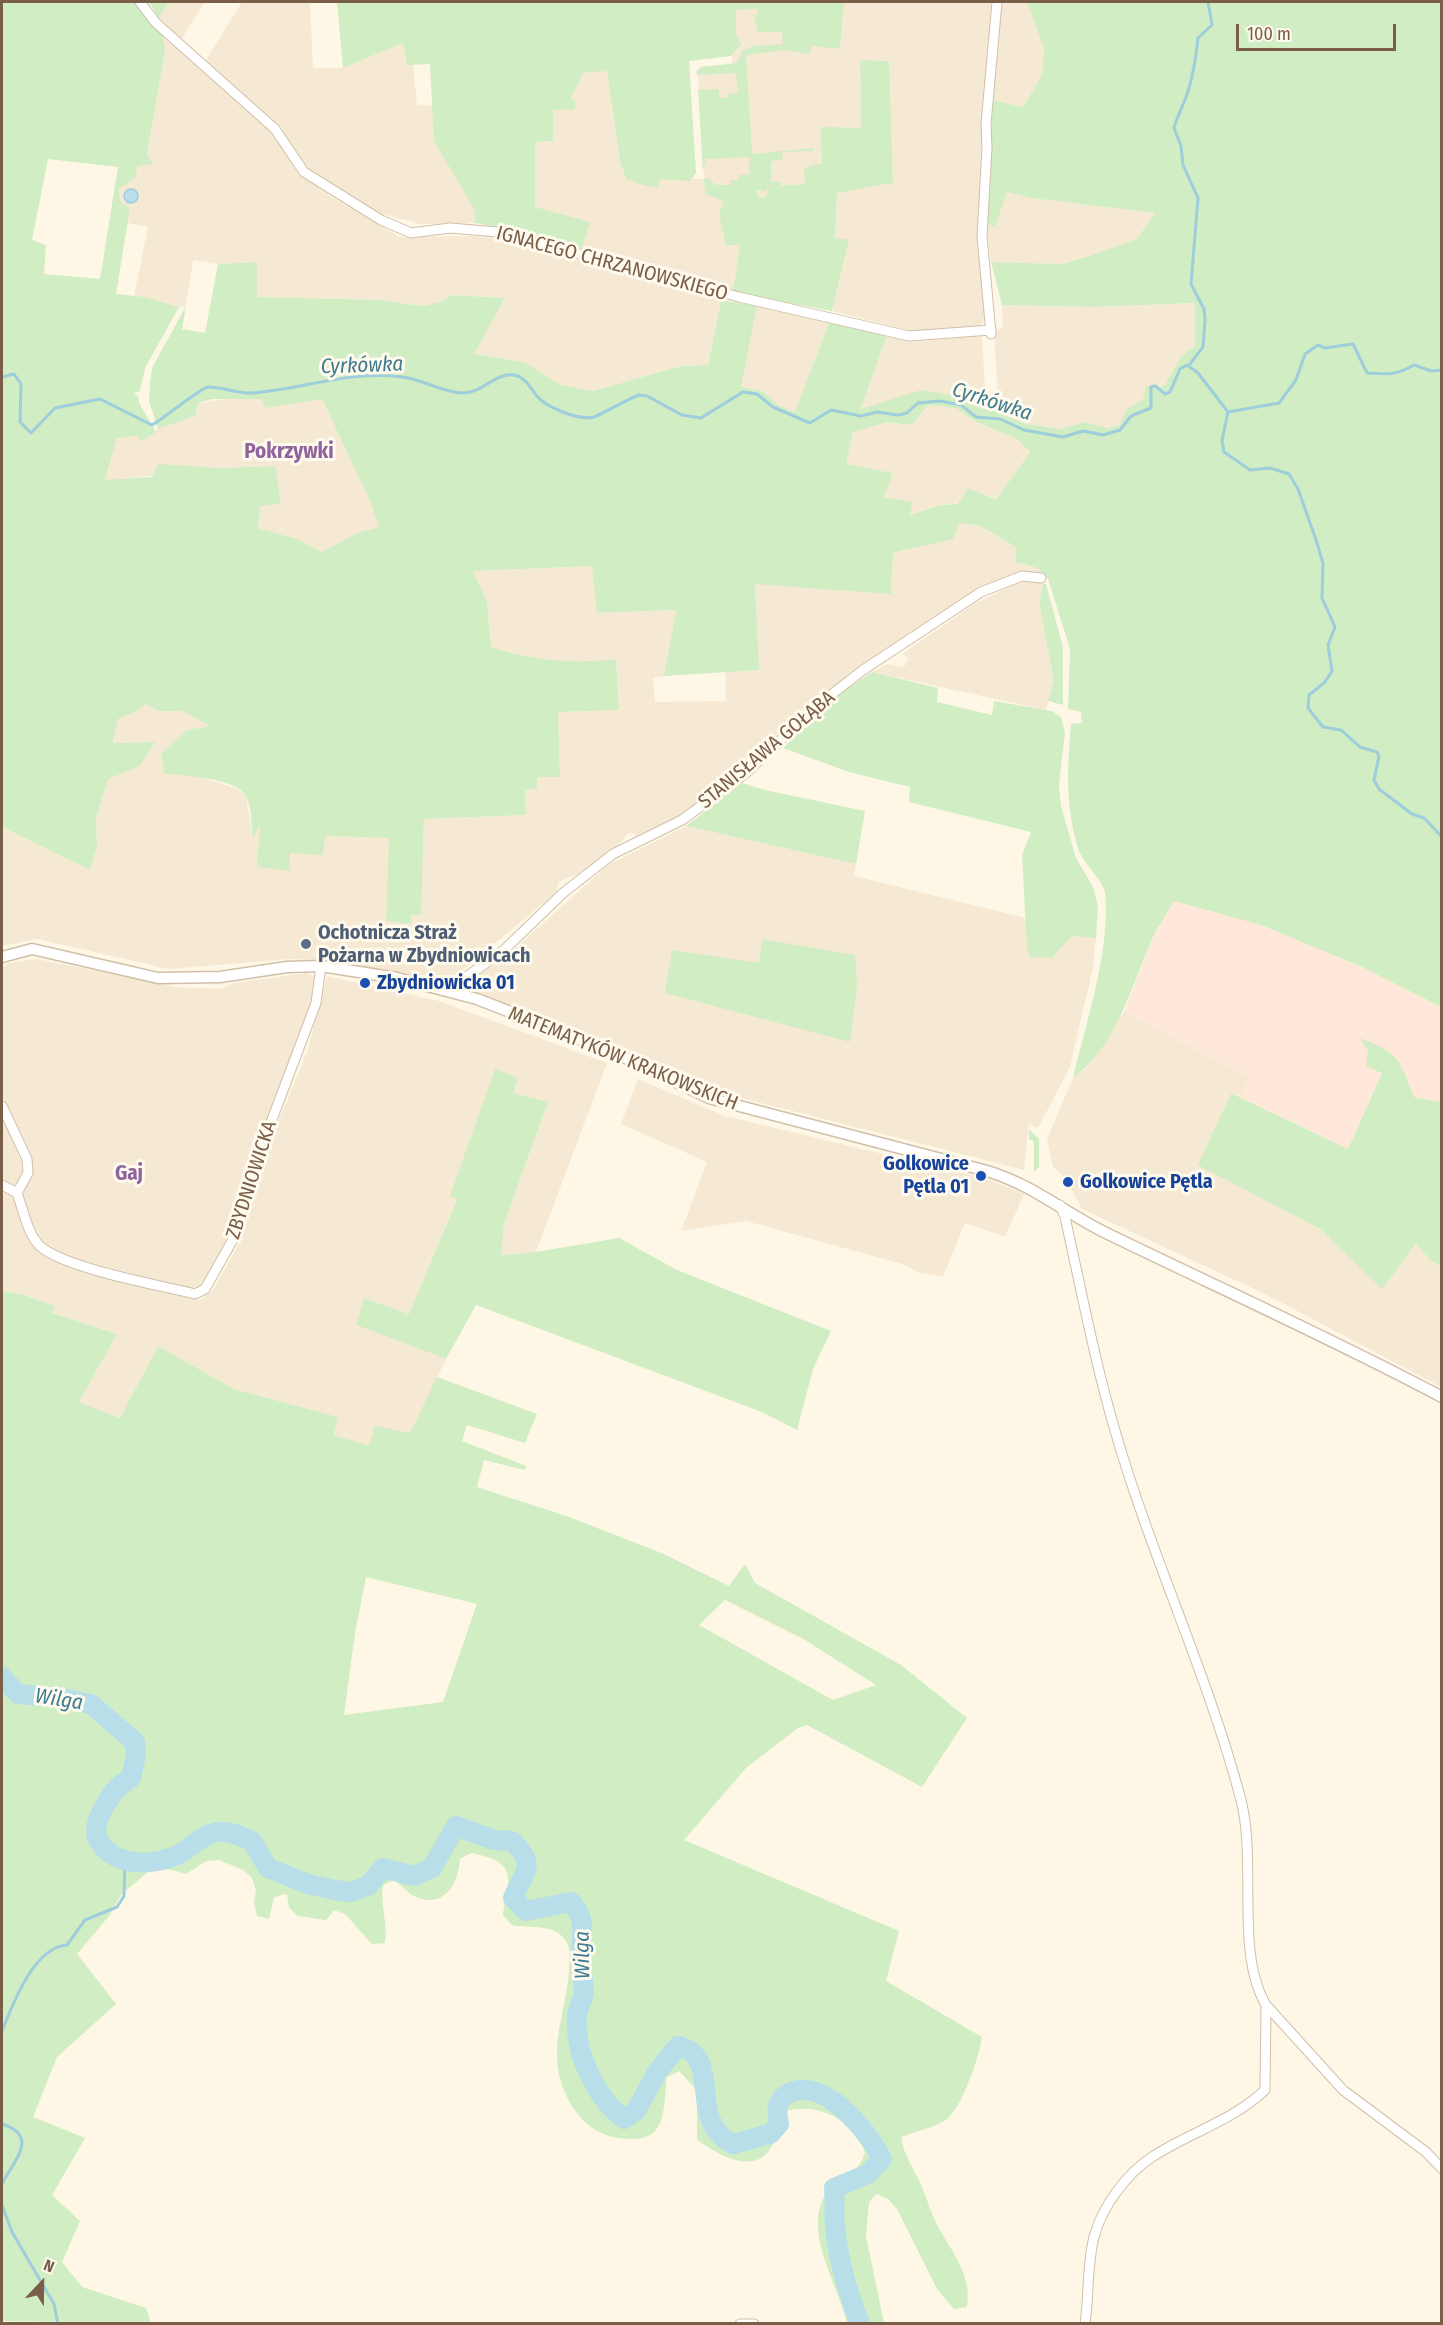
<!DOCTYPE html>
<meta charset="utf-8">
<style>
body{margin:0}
#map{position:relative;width:1443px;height:2325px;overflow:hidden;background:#fef7e6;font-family:"Fira Sans Condensed",sans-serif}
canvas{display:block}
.frame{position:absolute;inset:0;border:3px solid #7a5e48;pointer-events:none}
.north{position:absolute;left:12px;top:2253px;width:60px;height:60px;-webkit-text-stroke:4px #fffaee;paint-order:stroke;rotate:22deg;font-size:16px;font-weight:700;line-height:24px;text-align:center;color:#7a5e48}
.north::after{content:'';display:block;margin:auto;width:21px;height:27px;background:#7a5e48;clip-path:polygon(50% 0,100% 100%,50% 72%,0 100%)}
.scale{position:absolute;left:1236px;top:24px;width:160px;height:27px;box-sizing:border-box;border:3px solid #7a5e48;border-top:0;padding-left:8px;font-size:18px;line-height:21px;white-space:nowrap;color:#7a5e48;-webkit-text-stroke:4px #fffaee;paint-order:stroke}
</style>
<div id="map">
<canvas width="1443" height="2325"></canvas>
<div class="frame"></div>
<div class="north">N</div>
<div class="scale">100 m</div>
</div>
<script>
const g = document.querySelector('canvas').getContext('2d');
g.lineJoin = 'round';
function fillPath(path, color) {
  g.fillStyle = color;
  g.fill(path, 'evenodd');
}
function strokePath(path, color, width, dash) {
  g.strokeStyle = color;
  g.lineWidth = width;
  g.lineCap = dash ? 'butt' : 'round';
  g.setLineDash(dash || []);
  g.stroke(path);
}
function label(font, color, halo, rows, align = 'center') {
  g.font = font + ' "Fira Sans Condensed",sans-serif';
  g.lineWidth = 6;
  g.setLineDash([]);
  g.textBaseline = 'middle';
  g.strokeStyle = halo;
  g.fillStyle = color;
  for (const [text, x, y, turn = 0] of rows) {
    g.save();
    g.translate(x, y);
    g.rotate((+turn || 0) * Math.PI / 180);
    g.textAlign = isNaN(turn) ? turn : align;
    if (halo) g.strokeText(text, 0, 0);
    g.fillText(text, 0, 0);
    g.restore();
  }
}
fillPath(new Path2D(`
 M169,2h36l-24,38 -22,-22z
 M242,2h68l3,66h30l60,-25 4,21h6l4,41 16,1 1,35 40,68 1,14 -55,1 -47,-13 -66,-44 -35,-45 -67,-60z
 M733,2h61l16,51 2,-7 28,3 4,-47h150l-10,110 -6,108 8,87 -3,16 -6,4 -64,4 -81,-20 17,-70 -14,-2 2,-46 56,-10 -5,-122 -28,-1 1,68 -37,66 -84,51 -7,47 -152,-41 8,-29 -54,-14v-66l18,-1v-31l17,-10 13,-27 24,-3 13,91 6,18h78l-6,-106 34,-8z
 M1002,2h25l17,47 -2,26 -19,32 -30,-7z
 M163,36l42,33 67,63 25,40 33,24 70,41 75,-1 30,3 216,61 -13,65 -27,1 -88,25 -32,-6 -37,-23 -50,-8 31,-56 -53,-3 -11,7 -19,4 -42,-6 -123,-3v-35l-39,2 -25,-4 -7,46 -7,1 -45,-11 14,-69 -20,-4 2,-15 -10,-7 -2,-6 1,-6 15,-11 3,-12 10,-12 18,-102z
 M1006,192l25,6 125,15 -18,26 -46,16 -29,9 -72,-2 -5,-38 9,2z
 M1195,303v43l-14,10 -16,29 -37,24 -9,16 -10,3 -24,-6 -25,7 -37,-6 -24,-12 -5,-76 3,-6 6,-1 -1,-23 90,2z
 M757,306l73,14 -35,92 -17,-7 -15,-14 -22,-4z
 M887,335l25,7 70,-6 4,72 -29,-12 -96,14z
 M233,398l89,1 48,102 9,26 -22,6 -35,19 -25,-13 -39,-11 2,-22 21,-3 -7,-37 -55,2 -114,13 12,-44 21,-1 2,6 18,-13 37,-13 3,-13z
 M928,405l28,3 18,13 43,18 13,13 -34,48 -56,5 -31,10 -25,-18 9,-24 -47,-9 7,-32 35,-10 24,3z
 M959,523l20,3 37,21v16l20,3 8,6 -2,3h-28l-168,102 -41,34 -28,29 -107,84 -35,13 -1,-4 -7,1 -8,11 -45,31 -16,6 -1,10 -98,81 -12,4 -2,6 -118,-22 -37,-2 -121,10 -132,-30 -35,7v-119l88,43 7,-23 -1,-29 12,-39 46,-37 -41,1 5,-24 19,-8 9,-7 13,7h23l30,15 -25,4 -26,24 3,20 30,1 44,14 8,7 7,41 7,-16 30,32 35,-17 65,2 -4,83 25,3v-9h9l4,-96 101,-4v-25l12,-13 23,-1 -2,-64 61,-3 -3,-50 -35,5 -67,-9 -23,-8 -4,-45 -15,-31 121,-5 5,47 78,-3 -12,66 -11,2 2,24 71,-1 -1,-29 33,-2 -3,-87 136,11 2,-41 23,-5z
 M1035,580l8,4 -4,19 15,78 -8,29 -174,-38 15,-8 17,3 5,-9 -7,-4 72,-50 45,-22z
 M686,826l170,38 -2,12 172,42 1,30 25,10 20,-22 24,2 -3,29 -23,100 -32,61 -9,-4 -5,46 -298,-76 -112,-50 -153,-56 50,-36 97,-87z
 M37,959l140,28 44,2 13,-6 73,-10 7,4 -1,20 -7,24 -59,150 -20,70 -24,42 -11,6 -114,-29 -29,-12 -10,-10 -15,-30 -1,-13 11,-28 -32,-72v-128l7,-4z
 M327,976l112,25 168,62 -71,189 -35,3 3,-31 44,-121 -97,93 6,2 -48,116 -45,-16 -8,27 90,34 -36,75 -41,13 -35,-12 4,-18 -104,-28 -76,-43 -38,72 -41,-16 38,-68 -65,-21 3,-7 -35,-12 -18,-3v-91l3,-10 10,6 19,50 90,35 76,19 13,-10 26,-46 35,-112 33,-80z
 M1124,1012l125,65 -8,20 -10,-4 -32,72 121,64 62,59 35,-44 15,18 9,4v121l-176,-93 -183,-85 -16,-30 -13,-12 -6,-28 26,-61 13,-10z
 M638,1079l87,37 262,63 37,15 -19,43 -40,-14 -22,54 -23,-4 -18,-9 -156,-43 -65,10 26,-69 -86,-38z
 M2,1110l24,48v13l-7,15 -17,-5z`), '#f6e9d4');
fillPath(new Path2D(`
 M1174,901l87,24 101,42 79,40v95l-27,-5 -12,-31 -41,-28 21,34 -34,77 -107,-52 8,-20 -125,-65 28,-72z`), '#ffe7d9');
fillPath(new Path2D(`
 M2,2h133l28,34 2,16 -18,102 6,10 -16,2 -1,11 -17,12 1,12 10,7 -14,86 28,3 35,10 -34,61 -5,23 -6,2 5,5v5l17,29 -16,10 -2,-6 -21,2 -12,42 47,-3 6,-13 61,4 56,-2 6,38 -21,2 -2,22 39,11 25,13 35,-19 22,-6 -9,-26 -48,-102 -57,9 -3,-9h-50l-14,4 -3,13 -37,13 -9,-28 1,-20 3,-15 33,-60 -4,23 23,4 13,-69 39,-2v35l123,3 42,6 19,-4 11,-7 53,3 -31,56 50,8 37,23 32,6 88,-25 27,-1 13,-65 36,6 -16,81 22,4 15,14 17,7 35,-92 57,15 -26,74 60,-19 36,6 34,15 6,-8 2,8 24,12 37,6 25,-7 24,6 10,-3 8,-16 16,-10 3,-12 10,-4 3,5 6,-3 16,-29 14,-10v-43l-103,4 -90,-2 -11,-43 72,2 29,-9 45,-16 18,-26 -124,-15 -24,-6 -12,35 -9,-3 7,-124 30,7 19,-32 2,-26 -17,-47h414v1005l-79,-40 -101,-42 -87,-24c-7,13 -17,27 -23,41 -21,47 -34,103 -78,136 13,-55 38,-129 32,-185 -1,-11 -21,-29 -26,-42 -14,-44 -12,-82 -8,-127l11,-1 -1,-11 -13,-3 2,-60 -22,-70c-9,-13 -17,-14 -32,-16v-16l-36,-21 -21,-3 -6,16 -60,14 -2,41 -136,-10 4,86 -95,6 12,-66 -79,3 -5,-47 -119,5 14,31 4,45c41,14 83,17 125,12l3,51 -61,2 2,65h-23v11l-12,2v25l-101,4 -3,96h-10v9l-25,-3 3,-83 -64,-2 -2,19 -33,-2v18l-33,-4 3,-43 -7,14c-2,-12 -1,-32 -7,-42 -10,-18 -64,-21 -82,-22l-3,-20 26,-24 24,-4 -29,-15h-23l-13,-7 -9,7 -19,8 -5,24 42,-1 -15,24 -32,13 -12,39 1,29 -7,23 -88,-43zM48,159l70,8 -18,112 -56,-5 2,-29 -14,-5zM928,405l28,3 18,13 43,18 13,13 -34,48 -28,-12 -10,16 -18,1 -30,10 3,-13 -29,-5 9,-24 -47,-9 7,-32 35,-10 24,3z
 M149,2h20l-10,16z
 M337,2h507l-4,47 -28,-3 -2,8 -26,-4 -38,5 6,99 62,-6v3l-32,1 1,8 -12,1v19l-5,11 -10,-1 3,8 7,-1 4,-15 10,-1 1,5 24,-2 -1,-15h5v-4l13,-1 -1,-37 40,1 -1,-68 29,1 4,122 -56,10 -2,45 14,2 -17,71 -99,-19 7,-47h-14l-7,-31 5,-13 -19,-7 -1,-15 4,-1 8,7h15v-5h8v-5l11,-1 -1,-17 -43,2 -3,12 -5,-81 21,-1v9h9v-4l10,-1 -2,-20 -39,2 -1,-3 5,-5 36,-4 4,-11 12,-6 30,-2 -1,-12h-24l-4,-17h3v-6l-21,1v25l5,9 -10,12 -42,5 7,112 -6,8 -30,-2 -2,8 -13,-1 -19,-7 -6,-18 -13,-90 -24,2 -13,27 5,-1v10l-22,1v31l-18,1v65l55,15 -9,29 -50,-18 -56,-10 -1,-14 -40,-68 -4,-77 -23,1 -4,-22 -60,25z
 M1043,584h3l17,63v58l-15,-4 6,-20 -15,-78z
 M872,672l66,16 -1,14 55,13 2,-14 58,10 9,6 4,15 -6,53 2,21 15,52 17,29 5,19 -2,32 -24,-2 -20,22 -22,-1 -3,-9 -5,-93 9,-23 -122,-30 1,-15 -61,-15 -66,-24 59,-56z
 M742,783l23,7 100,21 -9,53 -170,-38z
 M762,939l93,16 2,30 -7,57 -185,-49 7,-43 87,13z
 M1360,1038c39,15 40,21 54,59l27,5v164l-9,-4 -16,-18 -34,45 -62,-60 -122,-64 33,-72 117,56 34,-76 -16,-7 2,-15z
 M495,1069l23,9 -5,15 35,9 -44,122 -3,31 35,-3 83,-14 58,32 154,61 -18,38 -16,61 -35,-18 -286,-107 -30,54 -90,-34 8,-27 45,16 48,-115 -7,-3z
 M1029,1129l10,10v28l-5,5v-31l-5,-2z
 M2,1291l18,3 35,12 -3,7 65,21 -38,68 41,16 38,-72 76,43 104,28 -4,18 35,11 6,-20 35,7 27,-56 100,37 -12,29 -58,-18 -5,16 64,25 -1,4 -41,-10 -7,27 92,30 95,37 65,32 16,-22 10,19 146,82 66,53 -45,69 -115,-62 -9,3 -52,40 -62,72 215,91 -13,50 96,56c-3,20 -20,71 -36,83 -12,8 -31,11 -45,17 3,21 16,36 23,55 4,10 7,21 12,31 15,28 36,51 31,84l-13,2 -17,-20 -40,-80 -9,-10 -11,-5 -8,8 -3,34 18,87h-37c-8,-37 -44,-90 -22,-128 11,-18 29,-13 40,-42 -9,-33 -48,-51 -79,-42 -6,10 -8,20 -12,31 -16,37 -55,13 -77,-2v-50l-18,-19 -12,6c-3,16 0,44 -14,56 -7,5 -14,6 -22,6 -29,0 -48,-13 -62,-38 -25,-48 -4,-81 0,-129 0,-8 2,-19 -1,-27 -10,-23 -37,-16 -56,-20l-9,-10c6,-37 16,-53 -32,-62l-11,6c-2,24 -15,50 -44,38 -8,-3 -15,-12 -22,-17l-11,5c-3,19 5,38 2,58l-13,1 -27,-30 -11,-4 -8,10 -28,-4 -9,-8 -2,-14 -13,3 -5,22 -12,-3 -3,-14 2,-12 -4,-12 -9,-8 -24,-10 -13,1 -20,13 -26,-7 -11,4 -28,24 -12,21 -32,38 39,50 -59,53 -24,60 52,21 -33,57 28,26 -18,41 20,25 64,21 5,15 -149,-2zM366,1577l111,27 -34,98 -99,13 11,-82zM725,1600l80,40 71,45 -43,15 -134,-75z`), '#d0edc3');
const water = new Path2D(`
 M124 196a7 7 0 1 1 14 0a7 7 0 1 1-14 0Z`);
fillPath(water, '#b8dee9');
strokePath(water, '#9ecddc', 1.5);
strokePath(new Path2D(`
 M1190,364l13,-17 2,-27 -1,-11 -13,-25 7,-86 -15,-33 -2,-19 -7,-18c3,-11 8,-20 12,-31 7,-19 10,-40 12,-59l14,-13 -4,-23
 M2,377l12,-3 7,10 -1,38 11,11 24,-25 45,-9 52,26c14,-8 47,-36 56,-38 10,-1 31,7 45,6 50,-4 98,-23 149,-16 21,2 40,16 61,16 19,0 32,-20 50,-18 11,1 17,12 23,20 9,12 43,26 58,22 15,-6 29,-16 45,-22l8,1 35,19 19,3 42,-26 14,2 16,13 37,16 21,-13 30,6 16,-4 21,3 9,-2 11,-10 22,-2 21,4 15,12 24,2 24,11 39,7 20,-6 20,4 17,-5 11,-14 20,-8v-21l4,-1 10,8 5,-2 10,-23 7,-4 11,8 30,39 51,-9 17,-23 9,-26 13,-9 7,3 28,-4 14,29c20,1 28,3 47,-8l17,6 11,-1
 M1228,412l-6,28 2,12 26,18 20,-2 19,6 9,15 18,51 7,23 -1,35 13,29 -7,18 4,26 -7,11 -16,13 -1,13 15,19 18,3 19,17 17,5 2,4 -5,24 5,9 33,25 12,4 18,19
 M2,2031c11,-27 32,-84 65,-86l18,-25 32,-13 7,-11 1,-35
 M2,2124c38,12 12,36 0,60
 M2,2205l10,27 42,72 4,20`), '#9ecddc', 3);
strokePath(new Path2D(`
 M2,1677l16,17 38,3 35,7 44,38 1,13 -5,23c-14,8 -19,15 -27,29 -8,16 -13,27 0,41 18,19 51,17 73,7 15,-7 24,-20 40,-23 11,-2 25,5 35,9l16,27 40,16 27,6 15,2 18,-6 15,-18 31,8 18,-8 24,-42 38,14 18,1c26,25 12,30 1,57l13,13 45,-9c15,15 11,31 10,51 0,13 2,25 3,37 0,9 -7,18 -7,27 -3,35 19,81 47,102l12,-8 21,-39 21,-26c47,11 7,75 55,98l37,-10 9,-10c-2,-11 -4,-22 7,-29 35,-23 82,36 96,64l-14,15 -34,14c1,13 0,26 1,38 3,33 13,67 25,98`), '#b8dee9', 20);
const minor = new Path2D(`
 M140,2l16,21 119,106 29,43 77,48 30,13 39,-5 48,4 241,65 170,39 82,-6
 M991,334l-9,-98 5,-88 -1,-24 11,-122
 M448,990l56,-40 59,-57 50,-39 69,-34 64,-47 72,-68 45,-35 118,-78 41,-16 19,2
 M2,1106l25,53 1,14 -11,20
 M2,1185l15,8c6,16 11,43 24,54 27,22 118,38 154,47l10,-5 31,-55 20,-72 60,-159 5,-37
 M1060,1205l5,12c16,72 30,146 51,217 36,124 92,241 125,366 16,63 -6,153 25,205l77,85 83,62 16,17
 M740,2324h14
 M1085,2324c4,-28 2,-60 9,-87 8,-30 32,-63 58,-80 38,-25 79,-35 113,-67l1,-85`);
const tertiary = new Path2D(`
 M2,957l30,-8 126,29 62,-1 67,-10 34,-1 76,12 80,21 138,54 94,45 278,73c44,13 77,41 117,61 113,55 227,106 338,165`);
strokePath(minor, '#d1bfaa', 11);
strokePath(tertiary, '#d1bfaa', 13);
strokePath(minor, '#fff', 9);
strokePath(tertiary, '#fff', 10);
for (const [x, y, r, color] of [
 [306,944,6,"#5c6f8a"],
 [365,983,6,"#1a4fb4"],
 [981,1176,6,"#1a4fb4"],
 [1068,1182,6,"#1a4fb4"]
]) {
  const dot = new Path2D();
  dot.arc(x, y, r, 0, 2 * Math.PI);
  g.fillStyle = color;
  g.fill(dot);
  strokePath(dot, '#fffaee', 2);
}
label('20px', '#7a5e48', '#fffaee', [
 ["IGNACEGO CHRZANOWSKIEGO",612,264,15],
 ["STANISŁAWA GOŁĄBA",767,750,-40],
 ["MATEMATYKÓW KRAKOWSKICH",623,1059,22],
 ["ZBYDNIOWICKA",252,1180,-72]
]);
label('bold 20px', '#4e5e75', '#fffaee', [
 ["Ochotnicza Straż",318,933],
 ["Pożarna w Zbydniowicach",318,956]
], 'left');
label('bold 20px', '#164399', '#fffaee', [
 ["Zbydniowicka 01",377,983],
 ["Golkowice",969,1164,"right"],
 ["Pętla 01",969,1187,"right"],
 ["Golkowice Pętla",1080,1182]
], 'left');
label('italic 21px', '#407b8f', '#fffaee', [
 ["Cyrkówka",362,366,-2],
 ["Cyrkówka",992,402,18],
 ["Wilga",59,1700,9],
 ["Wilga",583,1955,-91]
]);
label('bold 21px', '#8f649d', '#fffaee', [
 ["Pokrzywki",289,452],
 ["Gaj",129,1174]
]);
</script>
